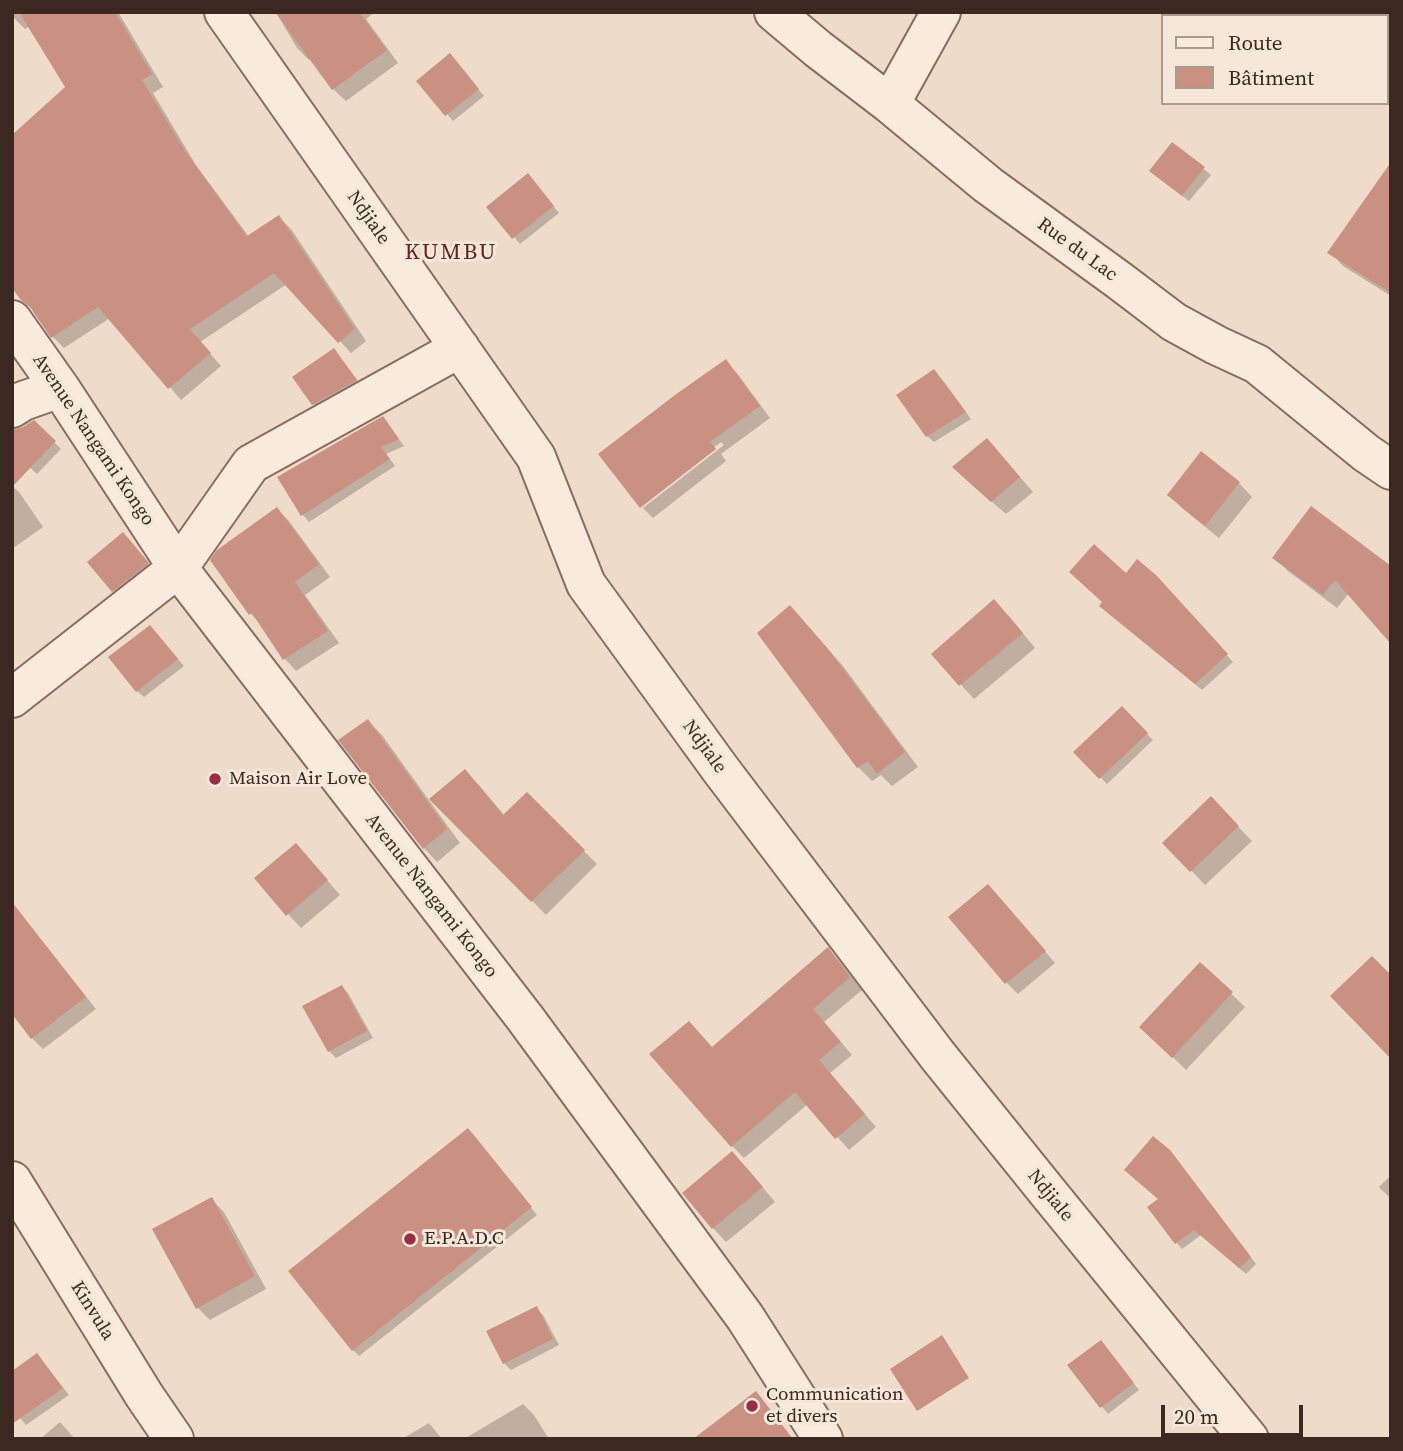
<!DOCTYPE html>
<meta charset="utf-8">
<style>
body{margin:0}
#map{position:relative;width:1403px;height:1451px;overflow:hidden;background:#eedbca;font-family:"Source Serif 4",serif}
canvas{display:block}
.frame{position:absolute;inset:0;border:14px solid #3b2821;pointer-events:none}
.legend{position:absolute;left:1161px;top:14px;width:228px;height:91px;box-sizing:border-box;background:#f5e7d9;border:2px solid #ab9b8f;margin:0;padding:9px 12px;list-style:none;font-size:21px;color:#3b2821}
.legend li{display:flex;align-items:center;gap:14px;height:35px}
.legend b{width:35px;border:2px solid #ab9b8f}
.scale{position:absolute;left:1161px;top:1405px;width:142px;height:32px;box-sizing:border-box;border:4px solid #3b2821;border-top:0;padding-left:9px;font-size:21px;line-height:24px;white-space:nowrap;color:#3b2821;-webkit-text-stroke:5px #f5e7d9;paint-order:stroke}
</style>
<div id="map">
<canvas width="1403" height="1451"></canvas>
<div class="frame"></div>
<ul class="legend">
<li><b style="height:9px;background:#f8eadd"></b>Route</li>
<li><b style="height:19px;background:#ca9081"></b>Bâtiment</li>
</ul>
<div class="scale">20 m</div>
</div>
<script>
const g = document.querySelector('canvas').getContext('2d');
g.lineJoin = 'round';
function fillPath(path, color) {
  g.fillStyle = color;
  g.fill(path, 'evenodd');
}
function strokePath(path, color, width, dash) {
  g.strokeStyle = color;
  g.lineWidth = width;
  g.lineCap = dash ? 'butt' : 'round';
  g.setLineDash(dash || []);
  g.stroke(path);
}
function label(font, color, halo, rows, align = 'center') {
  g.font = font + ' "Source Serif 4",serif';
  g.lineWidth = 6;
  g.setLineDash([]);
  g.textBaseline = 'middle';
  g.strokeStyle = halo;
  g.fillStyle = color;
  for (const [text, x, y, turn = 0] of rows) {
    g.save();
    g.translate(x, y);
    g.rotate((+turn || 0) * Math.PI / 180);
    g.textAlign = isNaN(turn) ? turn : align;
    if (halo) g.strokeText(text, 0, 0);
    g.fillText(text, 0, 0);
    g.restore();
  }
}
fillPath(new Path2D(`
 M12,12h106l45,75 -10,6 43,72 53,72 30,-20 12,12 75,112 -15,12 -64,-69 -87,58 21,24 -40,34 -71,-82 -46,30 -11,-11 -18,-25 -20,-24 -3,3v-83l55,-121 -37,-61 -5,3 -12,-12z
 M276,12h99l-9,7 32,44 -52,38 -13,-12 -22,-30 -2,1 -12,-12z
 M1324,12h60l7,6v53l-2,-1 -2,2v-56h-66z
 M456,62l28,34 -31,25 -34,-40z
 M1173,144l38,31 -22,26 -31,-24z
 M1391,168v128l-48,-30 -13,-14z
 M534,182l25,31 -39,31 -31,-37z
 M334,350l28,37 -42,24 -7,-7z
 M726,362l11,11 33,45 -49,36 5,7 -73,57 -10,-10 81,-63 -3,-3 -81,63z
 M940,377l31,42 -37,23 -7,-6z
 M383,418l21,28 -18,8 9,12 -86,56 -6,-7 -24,-37z
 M34,422l27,27 -24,25 -25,-23z
 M1000,454l33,38 -27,22 -38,-33z
 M1239,483l13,14 -33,41 -36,-29 -14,-14z
 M12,486l7,6 24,35 -31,22z
 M277,509l12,12 41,56 -25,18 34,48 -43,28 -11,-12 -22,-32 -12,-13 -39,-54z
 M1311,509l38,84 -12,15 -49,-37 -13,-13z
 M130,541l24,30 -34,26 -7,-6z
 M1126,575l36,9 71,78 -31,28 -94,-78 -4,-10z
 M790,607l53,59 75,101 -26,19 -11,-11 -9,6 -14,-14z
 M1008,615l27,33 -61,51 -41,-45z
 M156,633l28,33 -40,31 -7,-6z
 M1122,709l31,31 -46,44 -31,-32z
 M368,721l14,14 78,108 -23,19 -13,-14 -83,-108z
 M465,771l14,14 26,31 22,-21 70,69 -51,51 -114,-116z
 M1211,799l41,42 -47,44 -40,-42z
 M309,859l31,36 -39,33 -13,-14z
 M999,897l56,66 -37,31 -11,-11z
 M12,903l84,106 -53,40 -11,-11z
 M828,949l12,13 22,28 -38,32 28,33 -22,18 46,54 -27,23 -41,-46 -64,54 -12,-12 -19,-97z
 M1200,964l45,43 -59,63 -44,-43z
 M342,987l6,6 25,45 -37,20 -7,-7z
 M475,1137l62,78 -178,141 -6,-6z
 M1176,1159l80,105 -10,10 -45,-39 -19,14 -6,-7 -16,-42z
 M746,1167l29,35 -49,40 -13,-14 -29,-34z
 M1391,1175v24l-12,-12z
 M211,1199l13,13 42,77 -56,31 -12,-12z
 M536,1308l7,7 16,30 -48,25 -7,-7 -15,-31z
 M1107,1349l32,41 -31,24 -39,-48z
 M37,1355l32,40 -43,30 -6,-7z
 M523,1404l11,11 15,24h-85z
 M60,1422l15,17h-35z
 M429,1423l13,16h-40z`), '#0003');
fillPath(new Path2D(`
 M19,12h96l37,62 -10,6 43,71 62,85 32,-21 76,114 -17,14 -64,-70 -84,56 21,24 -43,36 -70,-82 -47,31 -21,-31 -9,-7 -9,-12v-153l53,-48z
 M275,12h84l28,38 -55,40z
 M450,53l29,36 -34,27 -29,-35z
 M1172,142l33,25 -23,29 -33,-25z
 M1391,162v131l-64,-40z
 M528,173l26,33 -42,33 -26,-32z
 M334,348l23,32 -45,25 -20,-28z
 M726,359l34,47 -50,36 6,7 -76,59 -42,-54 77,-59z
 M934,369l32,43 -40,25 -30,-42z
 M383,416l16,23 -18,8 9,12 -89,57 -24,-39z
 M34,420l22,21 -44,46v-57l11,-3z
 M987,438l33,39 -29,25 -39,-35z
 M1201,451l39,31 -35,44 -38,-31z
 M1311,506l80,60v78l-56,-64 -12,15 -51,-37z
 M277,507l42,57 -24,18 33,49 -45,29 -31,-47 -3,2 -39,-55 7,-10z
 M123,532l26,31 -37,29 -25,-30z
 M1094,544l32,29 11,-14 19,16 72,79 -33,30 -96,-78 3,-4 -33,-30z
 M994,599l29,34 -64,53 -28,-32z
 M790,605l39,45 76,102 -28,22 -9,-13 -11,7 -100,-135z
 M150,625l28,34 -42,33 -28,-35z
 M1122,706l26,27 -49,46 -26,-27z
 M368,719l79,110 -24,20 -85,-109z
 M465,769l38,46 24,-23 58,58 -54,52 -102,-103z
 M1211,796l28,30 -49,46 -28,-29z
 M296,843l32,37 -42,36 -32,-38z
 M988,884l58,67 -41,33 -57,-67z
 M12,902l74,95 -55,42 -19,-25z
 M828,947l22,30 -37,32 28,33 -22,18 46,54 -30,25 -40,-47 -64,55 -82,-93 40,-33 23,26z
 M1372,956l19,19v84l-61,-63z
 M1200,962l33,30 -61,66 -33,-31z
 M342,985l25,46 -39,21 -26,-46z
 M468,1128l64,79 -180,144 -64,-80z
 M1153,1136l17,14 81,107 -12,11 -45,-38 -19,14 -28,-37 11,-8 -34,-29z
 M732,1151l31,36 -51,42 -30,-36z
 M212,1197l43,79 -59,33 -44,-80z
 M537,1306l16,33 -50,25 -17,-33z
 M942,1335l27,43 -52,33 -27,-42z
 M1101,1340l33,43 -34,25 -33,-43z
 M37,1353l26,35 -51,36v-53z
 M756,1391l37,48h-100z`), '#ca9081');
const minor = new Path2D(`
 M224,12l312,445 50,127 135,186 217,286 108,134 203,249
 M774,12l44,37 72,55 98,81 132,96 54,41 42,23 41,19 109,89 25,17
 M890,104l51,-92
 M12,320l48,68 118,180 347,450 220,299 78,122
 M12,408l11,-7 37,-13
 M12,698l166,-130 73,-104 209,-116
 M12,1181l132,214 30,44`);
strokePath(minor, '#8a6c5e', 42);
strokePath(minor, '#f8eadd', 38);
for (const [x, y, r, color] of [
 [215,779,7,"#973047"],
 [410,1239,7,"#973047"],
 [752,1406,7,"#973047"]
]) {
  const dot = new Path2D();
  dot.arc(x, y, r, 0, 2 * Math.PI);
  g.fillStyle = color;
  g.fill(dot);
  strokePath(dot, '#f5e7d9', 2.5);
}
label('19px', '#3b2821', '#f5e7d9', [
 ["Ndjiale",368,218,55],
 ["Rue du Lac",1077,250,36],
 ["Avenue Nangami Kongo",93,440,56],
 ["Ndjiale",704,747,54],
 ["Avenue Nangami Kongo",431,896,52],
 ["Ndjiale",1050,1196,51],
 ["Kinvula",92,1311,58]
]);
label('19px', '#3b2821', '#f5e7d9', [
 ["Maison Air Love",229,779],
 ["E.P.A.D.C",424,1239],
 ["Communication",766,1395],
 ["et divers",766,1417]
], 'left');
g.letterSpacing = '2px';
label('23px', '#672222', '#f5e7d9', [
 ["KUMBU",451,253]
]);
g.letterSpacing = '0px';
</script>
